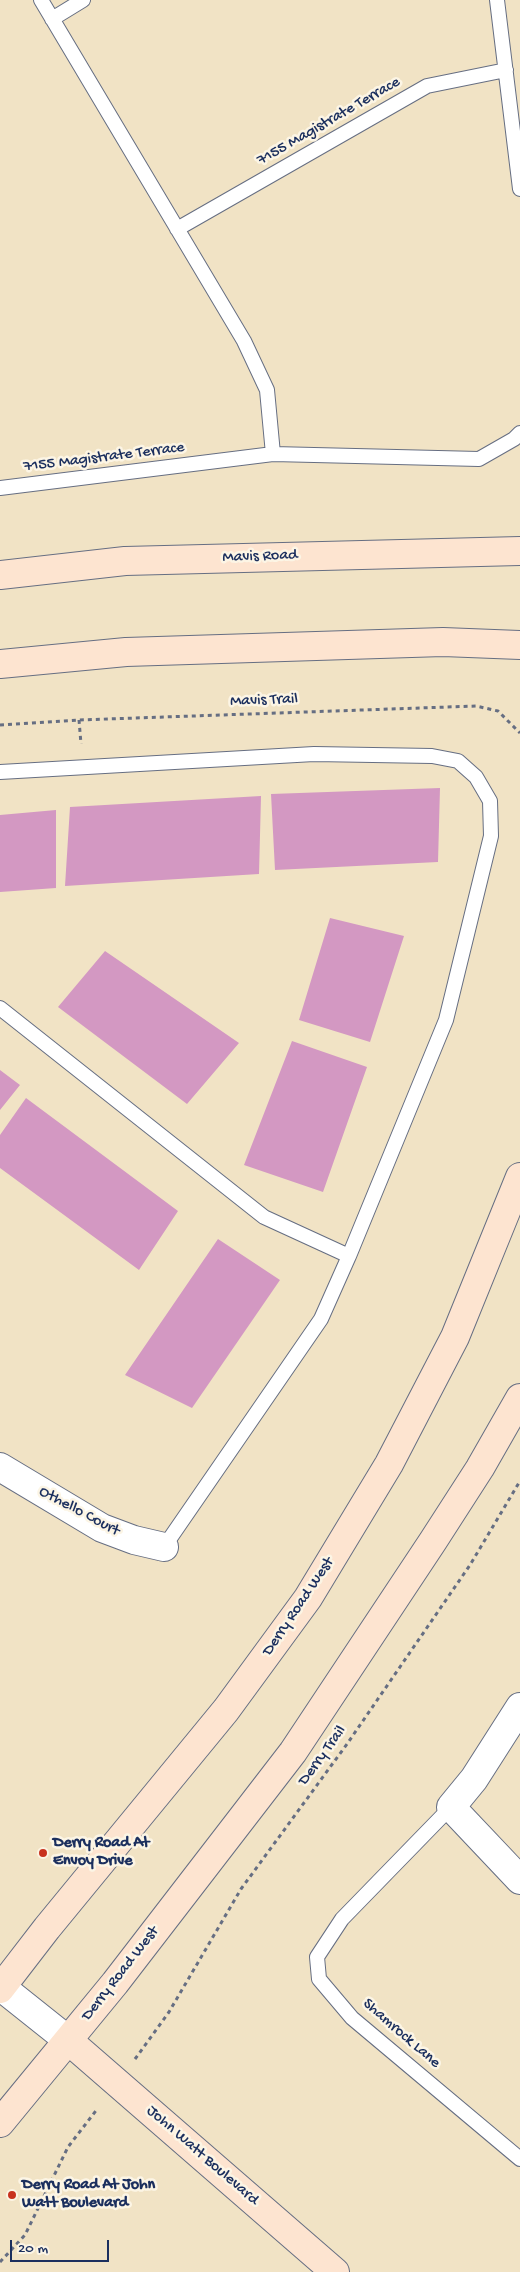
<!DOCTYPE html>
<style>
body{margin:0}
#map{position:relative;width:520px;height:2272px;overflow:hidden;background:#f1e3c5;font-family:"Gochi Hand",sans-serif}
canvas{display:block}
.scale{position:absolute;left:10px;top:2240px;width:99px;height:22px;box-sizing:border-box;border:2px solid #1b2f5e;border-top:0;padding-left:6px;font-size:15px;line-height:18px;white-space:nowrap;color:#1b2f5e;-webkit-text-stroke:4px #fcf5e5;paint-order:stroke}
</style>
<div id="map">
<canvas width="520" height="2272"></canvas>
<div class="scale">20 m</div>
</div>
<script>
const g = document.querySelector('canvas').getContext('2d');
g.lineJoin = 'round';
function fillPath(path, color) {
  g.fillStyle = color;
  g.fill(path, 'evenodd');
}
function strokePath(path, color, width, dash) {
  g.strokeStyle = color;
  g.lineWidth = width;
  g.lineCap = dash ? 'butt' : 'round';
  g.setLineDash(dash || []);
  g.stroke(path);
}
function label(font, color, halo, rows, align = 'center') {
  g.font = font + ' "Gochi Hand",sans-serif';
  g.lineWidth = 5;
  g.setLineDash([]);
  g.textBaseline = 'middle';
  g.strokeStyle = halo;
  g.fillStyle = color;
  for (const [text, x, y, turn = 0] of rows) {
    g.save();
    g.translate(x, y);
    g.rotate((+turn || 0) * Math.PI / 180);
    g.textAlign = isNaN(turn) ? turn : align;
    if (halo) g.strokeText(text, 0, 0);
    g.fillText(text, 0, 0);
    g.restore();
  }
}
fillPath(new Path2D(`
 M440,788l-2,74 -163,8 -4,-76z
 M261,796l-2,78 -194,12 5,-79z
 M56,810v78l-56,4v-77z
 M330,918l74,18 -34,106 -71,-22z
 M105,951l134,92 -52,61 -129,-97z
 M292,1041l75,26 -44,125 -79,-27z
 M0,1070l20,15 -20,25z
 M26,1098l152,113 -39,59 -139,-102v-33z
 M218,1239l62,41 -88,128 -67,-33z`), '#d398c2');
const lane = new Path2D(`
 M41,0l203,341 23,49 6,64
 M497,0l23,189
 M52,19l31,-19
 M177,229l250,-143 79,-16
 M0,488l273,-34 206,5 35,-20 6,-6
 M0,772l314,-18 118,2 26,5 18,16 14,24 1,35 -45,184 -97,236 -28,63 -157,228
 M0,1008l264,209 85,39
 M451,1807l-109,112 -25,38 2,22 33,39 168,141`);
const street = new Path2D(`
 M0,1467l102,61 32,12 30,7
 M520,1707l-46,72 -23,28 69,73
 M0,1986l69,55`);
const secondary = new Path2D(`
 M0,575l125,-14 395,-10
 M0,664l126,-12 317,-10 77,3
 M0,1989l47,-61 179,-218 82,-112 81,-134 66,-127 65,-160
 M69,2041l266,231
 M0,2123l115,-140 178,-231 140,-211 47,-73 40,-70`);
strokePath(lane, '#666e82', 16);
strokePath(street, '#666e82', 30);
strokePath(secondary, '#666e82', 30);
strokePath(new Path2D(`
 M79,720l2,24
 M0,725l79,-5 397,-14 22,5 22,22
 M135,2059l34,-47 72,-123 106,-145 123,-179 50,-84
 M0,2262l25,-27 43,-88 30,-39`), '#666e82', 3, [4, 4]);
strokePath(lane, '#fff', 14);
strokePath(street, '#fff', 28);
strokePath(secondary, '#fde4d0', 28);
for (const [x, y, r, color] of [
 [43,1853,5,"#c8321e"],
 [12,2195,5,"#c8321e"]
]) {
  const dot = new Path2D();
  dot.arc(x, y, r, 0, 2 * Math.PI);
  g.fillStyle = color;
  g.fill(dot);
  strokePath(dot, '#fcf5e5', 2);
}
label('16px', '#1b2f5e', '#fcf5e5', [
 ["7155 Magistrate Terrace",329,122,-30],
 ["7155 Magistrate Terrace",104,458,-7],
 ["Mavis Road",260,557,-2],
 ["Mavis Trail",264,701,-2],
 ["Othello Court",79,1512,28],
 ["Derry Road West",299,1607,-56],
 ["Derry Trail",323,1756,-54],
 ["Derry Road West",121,1974,-52],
 ["Shamrock Lane",401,2034,41],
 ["John Watt Boulevard",202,2156,41]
]);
label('bold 16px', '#1b2f5e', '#fcf5e5', [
 ["Derry Road At",53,1844],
 ["Envoy Drive",53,1862],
 ["Derry Road At John",22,2186],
 ["Watt Boulevard",22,2204]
], 'left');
</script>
